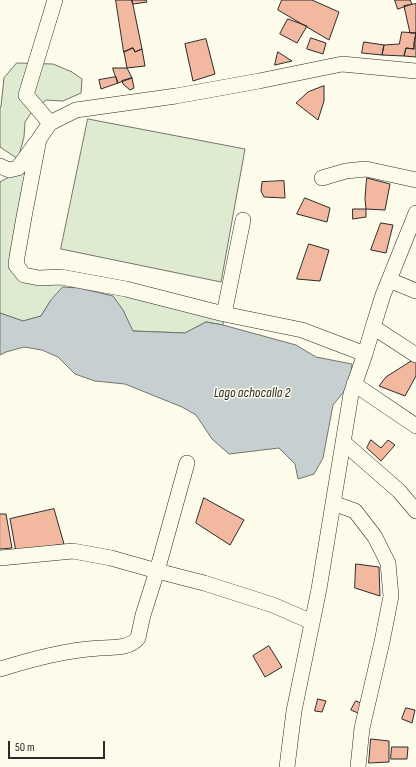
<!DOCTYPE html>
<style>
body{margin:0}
#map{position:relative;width:416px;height:767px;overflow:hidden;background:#fdfbea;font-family:"Sofia Sans Condensed",sans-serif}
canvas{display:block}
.scale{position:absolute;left:8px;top:741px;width:97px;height:18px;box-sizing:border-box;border:2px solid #2b2b2b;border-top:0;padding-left:5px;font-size:12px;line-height:14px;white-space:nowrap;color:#2b2b2b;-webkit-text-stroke:3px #fdfbea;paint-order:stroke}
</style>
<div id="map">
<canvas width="416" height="767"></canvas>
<div class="scale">50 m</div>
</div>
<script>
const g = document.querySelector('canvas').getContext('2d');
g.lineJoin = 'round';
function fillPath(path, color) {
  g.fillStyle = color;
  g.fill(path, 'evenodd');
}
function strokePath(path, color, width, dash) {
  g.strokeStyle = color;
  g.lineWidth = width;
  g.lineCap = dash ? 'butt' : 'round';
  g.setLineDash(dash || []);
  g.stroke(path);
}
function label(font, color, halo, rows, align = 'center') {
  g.font = font + ' "Sofia Sans Condensed",sans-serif';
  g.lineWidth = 3;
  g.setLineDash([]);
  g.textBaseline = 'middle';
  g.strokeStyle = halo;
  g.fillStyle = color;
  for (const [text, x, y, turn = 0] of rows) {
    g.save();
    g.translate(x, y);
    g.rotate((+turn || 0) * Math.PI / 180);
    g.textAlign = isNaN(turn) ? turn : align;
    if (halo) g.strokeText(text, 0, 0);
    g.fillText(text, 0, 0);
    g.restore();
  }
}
const green = new Path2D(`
 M17,63l36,1 19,8 10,7 -1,14 -18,8 -17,-1 -13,10 -8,12 -1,15 -6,22 -18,-12v-39l1,-2 3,-28z
 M88,119l157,30 -24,133 -160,-33z
 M21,173l11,2 -15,82 7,17 200,40 -1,11 -17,-3 -21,11 -53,-2 -9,-21 -72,-10 -10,16 -18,5 -23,-8v-131l9,-5z`);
fillPath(green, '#deebd1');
strokePath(green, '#74746e', 1);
const water = new Path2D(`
 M63,287l16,1 34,8 10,14 10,21 52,2 21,-11 17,3 73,20 20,12 36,7 -2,20 -17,21 -10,53 -9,16 -16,5 -3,-15 -16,-16 -50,6 -17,-15 -16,-24 -14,-8 -57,-23 -30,-3 -20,-7 -17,-17 -16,-7 -18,-3 -18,5 -6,3v-42l23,8 18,-5 10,-16z`);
fillPath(water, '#c7d0d0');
strokePath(water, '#74746e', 1);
const building = new Path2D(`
 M116,0h16l10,49 -7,3 -2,-4 -9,4z
 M132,0h14l1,2 -14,2z
 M282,0h30l27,12 -10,28 -51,-30z
 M395,0h15l2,4 -14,5z
 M416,4v29h-6l-6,-27z
 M288,19l19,7 -10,17 -17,-9z
 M402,32l14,1 -2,11v5l-8,-1 -2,8 -22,-1 2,-10 15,-1z
 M416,33v24l-12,-1 2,-8 8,1v-5z
 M311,38l15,5 -3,11 -16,-5z
 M206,39l9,35 -22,7 -8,-37z
 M364,42l20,3 -2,10 -20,-2z
 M133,48l2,4 7,-3 3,17 -18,2 -3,-16z
 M278,52l14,9 -17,4z
 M113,68h14l5,10 -14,5z
 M116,77l2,6 -17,6 -2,-9z
 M132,78l2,10 -4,2 -7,-6 -1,-3z
 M324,86v15l-6,19 -22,-17 12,-11z
 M367,178l23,6 -5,26 -19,-1 -1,-10z
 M284,181l1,17 -21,-1 -3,-6 1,-9z
 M305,198l25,10 -3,14 -30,-8z
 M353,209h13v8l-13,2z
 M381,223l12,2 -7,28 -15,-3z
 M309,244l20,6 -9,31 -23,-2z
 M415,359l1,1v16l-11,20 -26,-10 7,-9z
 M371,440l10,8 7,-8 7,5 -14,16 -14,-13z
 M204,498l40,22 -14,25 -34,-22z
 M54,509l10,35 -48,8 -6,-33z
 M0,514h6l6,34 -12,1z
 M356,564l23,3 1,29 -25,-8z
 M269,646l13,21 -17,10 -12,-21z
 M318,699l8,2 -4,11 -7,-1z
 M356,701l5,2 -3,10 -7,-3z
 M406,708l9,2 -3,13 -10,-4z
 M371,739l18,2v21l-20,1z
 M392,747h16l-1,12h-16z`);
fillPath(building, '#f2b8a0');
strokePath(building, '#2b2b2b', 1);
const minor = new Path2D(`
 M50,123l-24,-28 29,-95
 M0,166l9,4 9,-2 18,-25
 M322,178l24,-7 20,-2 50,11
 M389,280l27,11
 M224,314l19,-94
 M373,327l43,28
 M365,354l-63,-24 -78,-16 -98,-25 -65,-12 -22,1 -15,-3 -8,-10 1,-8 7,-40 15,-78 11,-16 26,-13 100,-14 83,-15 83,-17 74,7
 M354,384l62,42
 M343,442l56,49 17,20
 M333,503l22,8 20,26 13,26 3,33 -9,46 -20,86 -4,39
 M0,558l73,-7 38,7 46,13 47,12 69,22 39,17
 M0,669c33,-10 66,-19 100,-21 13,-1 29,1 38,-10l5,-23 14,-44 30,-108
 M287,767l7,-56 25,-122 32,-195 14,-40 8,-27 10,-32 33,-82`);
strokePath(minor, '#2b2b2b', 16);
strokePath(minor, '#fdfbea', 15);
label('italic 14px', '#2b2b2b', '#fdfbea', [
 ["Lago achocalla 2",252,393]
]);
</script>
